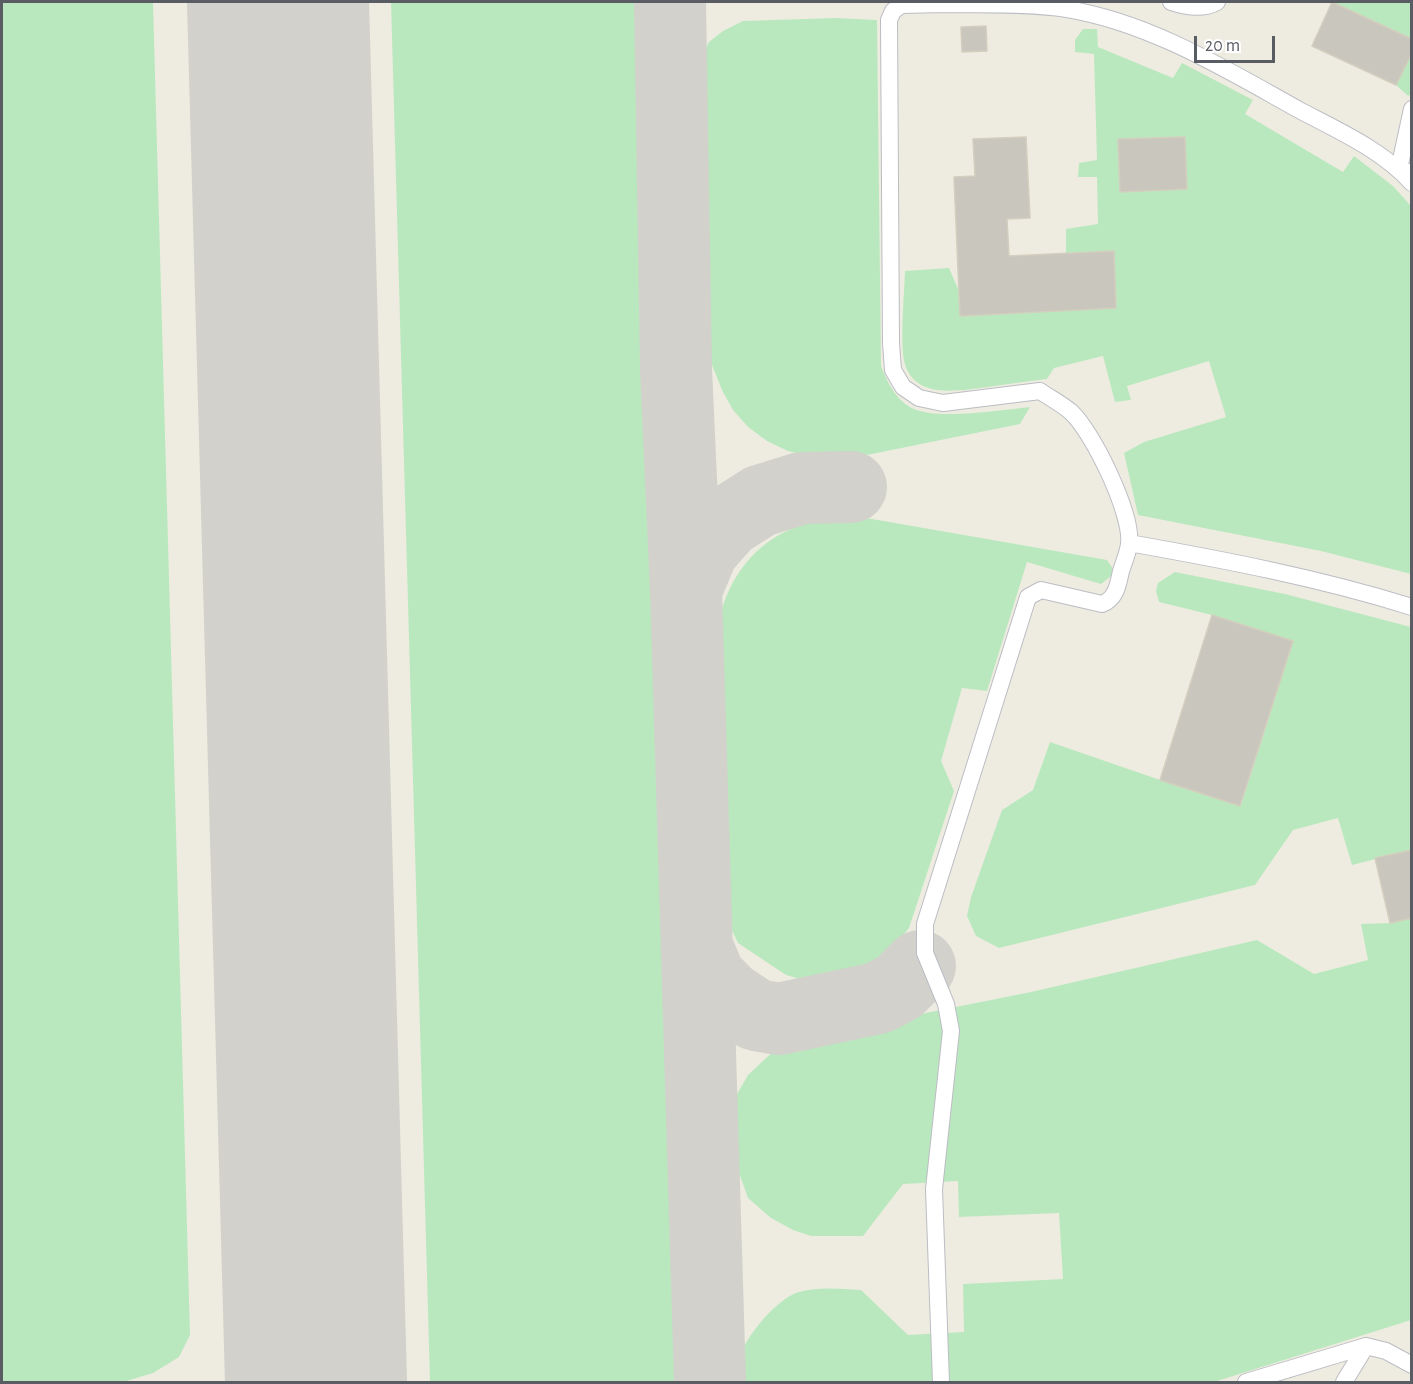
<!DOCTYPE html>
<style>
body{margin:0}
#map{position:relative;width:1413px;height:1384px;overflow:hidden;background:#eeece0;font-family:"Alegreya Sans",sans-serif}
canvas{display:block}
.frame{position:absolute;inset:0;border:3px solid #595d63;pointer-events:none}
.scale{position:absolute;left:1194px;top:36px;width:81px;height:27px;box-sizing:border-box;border:3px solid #595d63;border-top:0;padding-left:8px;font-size:18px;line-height:21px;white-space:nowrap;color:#595d63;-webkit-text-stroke:4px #fff;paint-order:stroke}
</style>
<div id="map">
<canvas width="1413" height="1384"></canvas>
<div class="frame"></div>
<div class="scale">20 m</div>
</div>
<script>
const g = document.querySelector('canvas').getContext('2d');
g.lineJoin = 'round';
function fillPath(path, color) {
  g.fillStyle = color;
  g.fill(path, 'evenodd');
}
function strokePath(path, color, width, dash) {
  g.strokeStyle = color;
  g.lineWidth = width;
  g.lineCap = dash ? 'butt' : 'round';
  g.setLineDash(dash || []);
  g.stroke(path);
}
fillPath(new Path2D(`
 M2,2h151l37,1333 -11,22 -26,16 -30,9h-121z
 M391,2h251l39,1380h-251z
 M1330,2h81v94l-4,-1 -11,-10 -84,-39 20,-43z
 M835,18l42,2 4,346c7,17 15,35 33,43 26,11 87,1 116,-2l-10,17 -173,35 -31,-1 -28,-7 -21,-10 -19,-14 -15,-17 -10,-18 -18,-44 -8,-282 12,-24 14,-11 20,-10z
 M1083,29h14l1,18 75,31 9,-15 71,37 -8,14 98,58 11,-16 39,30 18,20v368l-90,-23 -183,-36 -14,-62 20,-11 82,-25 -17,-56 -82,25 4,14 -16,2 -12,-46 -49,12 -7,11c-19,2 -39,5 -59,8 -32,4 -80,14 -85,-33 -2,-27 1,-56 2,-83l44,-3 10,23 2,25 155,-8 -3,-57 -47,2v-24l32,-5 -1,-47h-19l1,-14 18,-3 -3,-106 -19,-2v-12z
 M855,516l252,44 6,9 -2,7 -10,8 -74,-22 -40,129 -25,-3 -21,73 13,30 -45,137 -20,25 -25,18 -30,8 -27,2 -21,-6 -48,-32 -19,-40 -3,-271c15,-76 63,-114 139,-116z
 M1175,572l110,22 126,33v223l-59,15 -14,-47 -45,12 -38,55 -256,63 -23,-12 -9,-20 4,-19 31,-87 31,-20 17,-48 110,38 81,25 52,-164 -81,-26 -53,-13 -3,-11 2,-8z
 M1411,918v402l-197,62h-478c0,-4 0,-9 0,-14 3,-24 37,-66 60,-75 21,-7 44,-4 65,-3l47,45 56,-3 -1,-48 100,-5 -4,-66 -100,4 -1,-36 -55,3 -40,52h-52l-18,-6 -22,-12 -23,-20 -19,-53 4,-44 15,-26 30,-28 23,-9 230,-46 226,-52 57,34 54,-14 -7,-36 29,-1z`), '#bae8be');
strokePath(new Path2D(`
 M670,2l6,367 10,221 24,792
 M686,590l17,-41 24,-27 33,-21 42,-13 49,-1
 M697,947l13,31 19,19 27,18 23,4 99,-21 21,-11 21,-21`), '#d2d1cb', 72);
strokePath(new Path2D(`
 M278,2l38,1380`), '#d2d1cb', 182);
const building = new Path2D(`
 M1332,2l80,37v14l-16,32 -84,-39z
 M986,26l1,25 -25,1 -1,-25z
 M1026,137l4,81 -23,1 2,37 105,-5 2,57 -156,8 -6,-139 21,-1 -2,-37z
 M1185,137l2,52 -67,3 -2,-53z
 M1212,615l81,26 -53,165 -80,-26z
 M1412,850v68l-22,5 -15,-65z`);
fillPath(building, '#c9c6bd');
strokePath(building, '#d3cebe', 1.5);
const service = new Path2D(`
 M1171,2c15,5 32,8 46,0
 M943,4c41,1 83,-1 124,5 84,14 160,61 234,102 38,20 81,39 111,72
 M1408,172l-9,-3 13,-60
 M1129,543c96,17 190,35 283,64
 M941,1382l-7,-193 17,-158 -5,-27 -21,-51v-29l103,-327 13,-7 61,14c14,-5 16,-19 19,-33 3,-9 7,-18 8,-27 4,-29 -36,-112 -58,-132 -9,-8 -21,-14 -31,-21l-97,12 -24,-5 -16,-11 -10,-17 -2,-27 -2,-323 4,-9 8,-6 42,-1 2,-2
 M1246,1382l120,-36
 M1344,1382l22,-36 20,5 26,14`);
strokePath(service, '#bbbdc4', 18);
strokePath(service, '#fff', 16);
</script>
